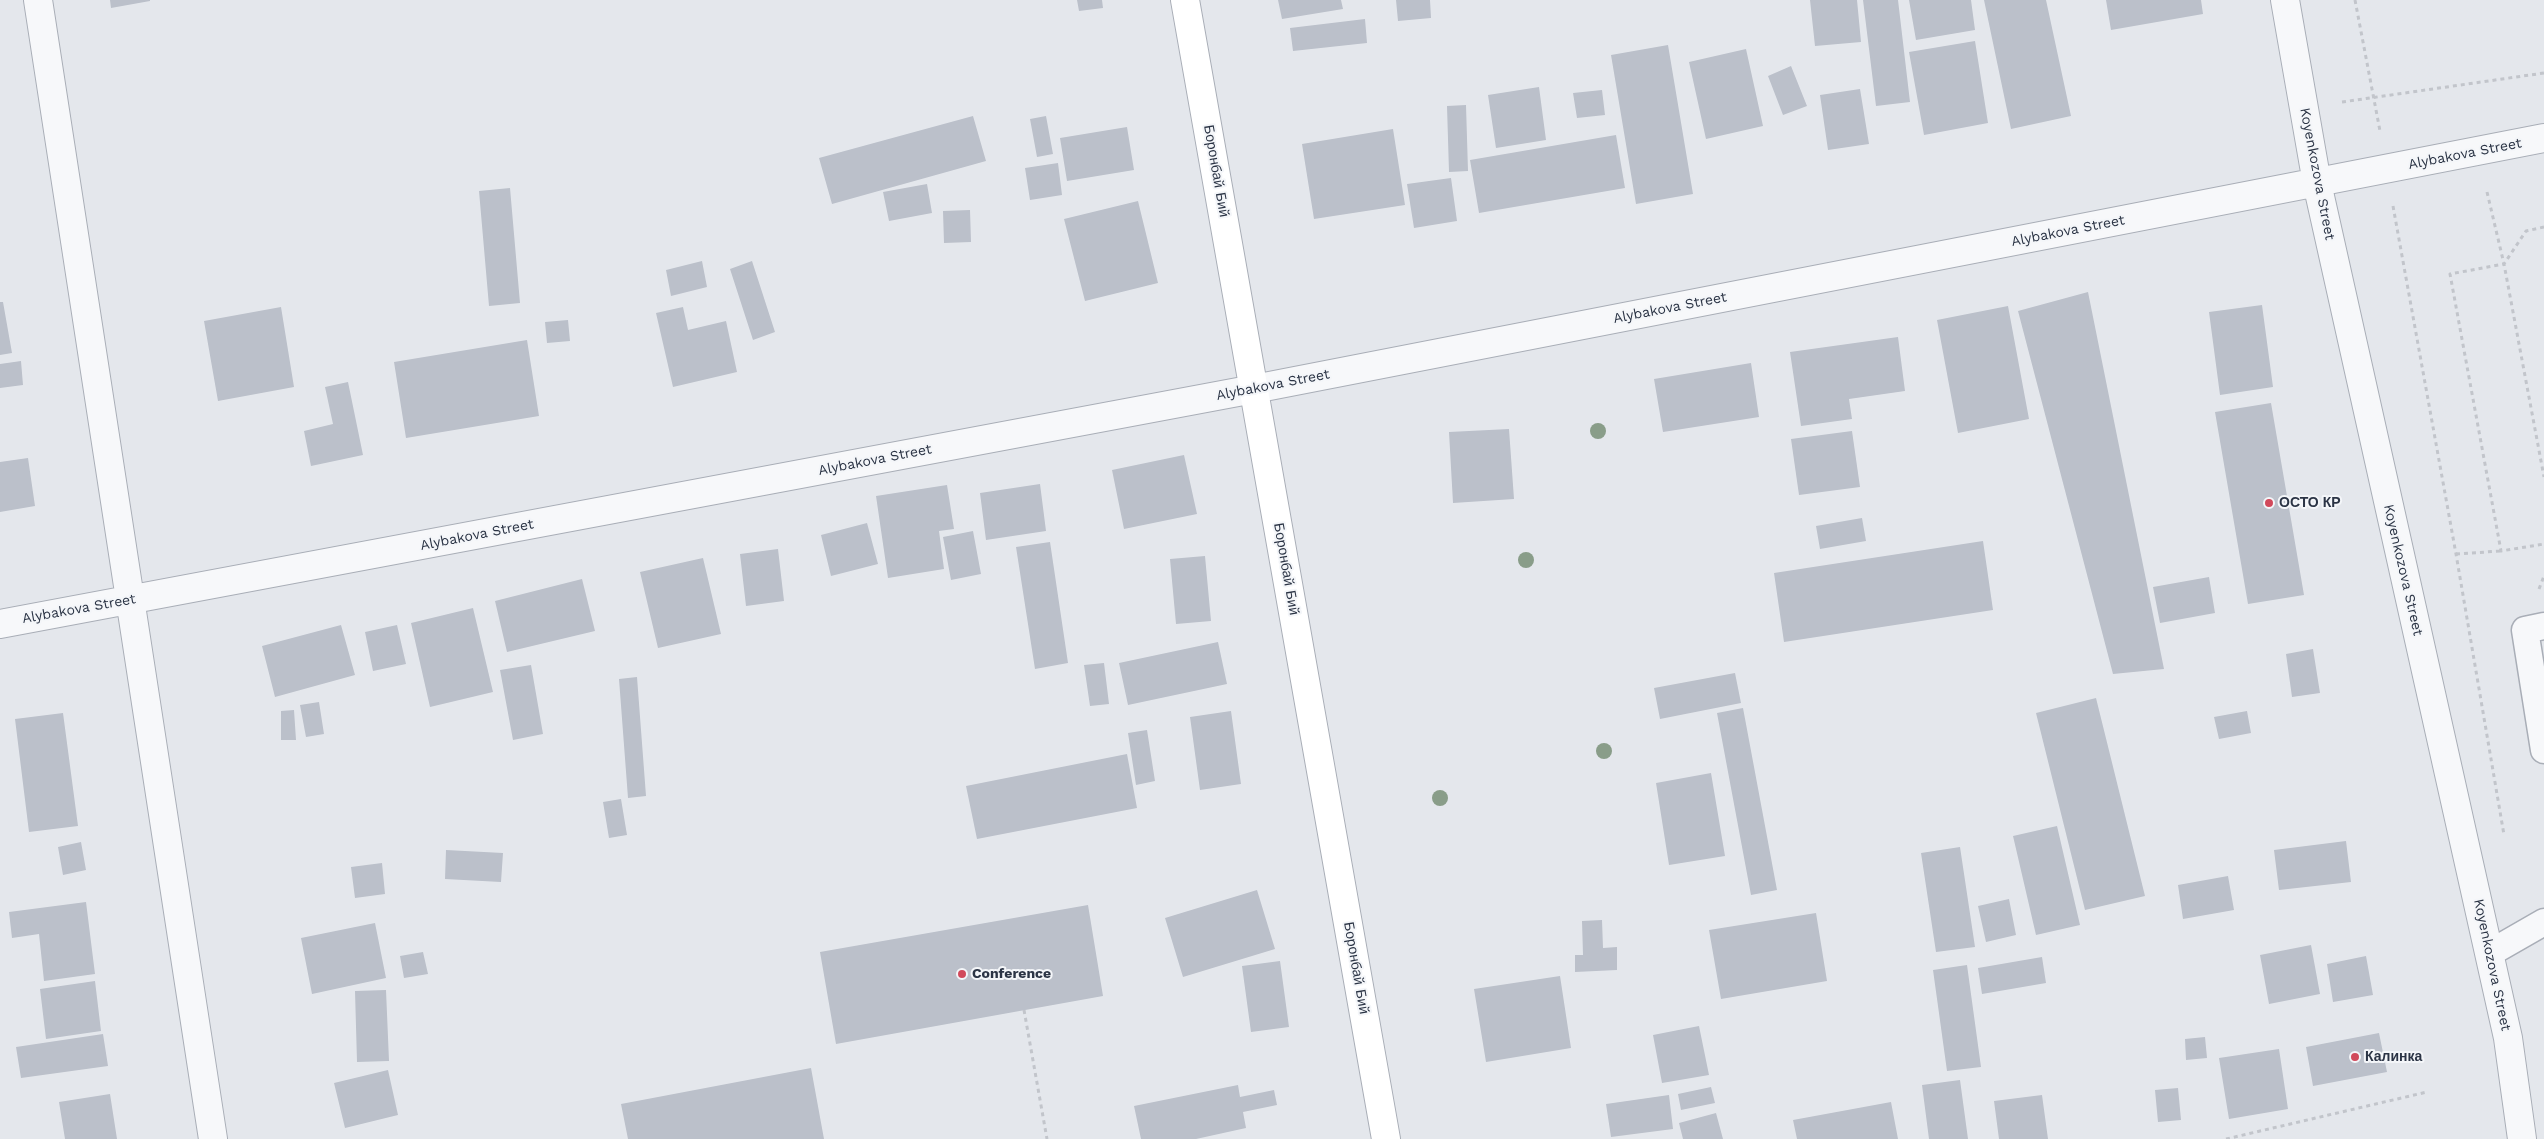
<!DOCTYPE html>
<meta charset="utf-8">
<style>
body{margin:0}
canvas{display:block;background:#e4e7ec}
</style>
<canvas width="2544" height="1139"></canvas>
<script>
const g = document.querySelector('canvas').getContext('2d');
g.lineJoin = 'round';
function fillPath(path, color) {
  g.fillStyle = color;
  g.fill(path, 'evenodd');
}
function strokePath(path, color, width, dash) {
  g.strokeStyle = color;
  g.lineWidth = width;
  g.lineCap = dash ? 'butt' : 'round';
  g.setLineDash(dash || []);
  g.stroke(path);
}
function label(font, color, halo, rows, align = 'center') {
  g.font = font + ' "Work Sans",sans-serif';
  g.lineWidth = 4;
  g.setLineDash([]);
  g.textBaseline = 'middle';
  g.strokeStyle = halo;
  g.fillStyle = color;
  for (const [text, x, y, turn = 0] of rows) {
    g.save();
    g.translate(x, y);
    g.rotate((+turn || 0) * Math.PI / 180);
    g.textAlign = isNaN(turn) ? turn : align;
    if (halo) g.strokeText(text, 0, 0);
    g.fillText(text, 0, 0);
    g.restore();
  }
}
fillPath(new Path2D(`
 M110,0h40v1l-39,7z
 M1077,0h25l1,8 -24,3z
 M1278,0h63l2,9 -61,10z
 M1396,0h34l1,18 -33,3z
 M1810,0h47l4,42 -46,4z
 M1863,0h35l12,102 -34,4z
 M1909,0h62l4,30 -59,10z
 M1984,0h62l25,116 -60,13z
 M2106,0h95l2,14 -92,16z
 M1365,19l2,24 -74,8 -3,-23z
 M1975,41l13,82 -64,12 -15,-83z
 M1668,45l25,149 -57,10 -25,-149z
 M1746,49l17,77 -57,13 -17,-77z
 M1791,66l16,40 -24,9 -15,-39z
 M1539,87l7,53 -50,8 -8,-53z
 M1860,89l9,55 -41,6 -8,-55z
 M1602,90l3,25 -28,3 -4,-25z
 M1466,105l2,66 -19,1 -2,-66z
 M973,116l13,45 -154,43 -13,-46z
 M1046,116l7,38 -16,3 -7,-38z
 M1127,127l7,43 -67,11 -7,-43z
 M1393,129l12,76 -91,14 -12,-75z
 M1616,135l9,53 -146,25 -9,-53z
 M1058,163l4,32 -32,5 -5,-32z
 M1451,178l6,43 -43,7 -7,-44z
 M927,184l5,29 -43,8 -6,-29z
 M510,188l10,115 -31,3 -10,-115z
 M1138,201l20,82 -73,18 -21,-82z
 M970,210l1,32 -27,1 -1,-32z
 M702,261l5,26 -36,9 -5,-26z
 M752,261l23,71 -22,8 -23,-71z
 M2088,292l76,377 -51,5 -95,-363z
 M0,302h3l9,51 -12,2z
 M2262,305l11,82 -53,8 -11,-83z
 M2008,306l21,113 -71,14 -21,-113z
 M281,307l13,80 -76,14 -14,-80z
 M683,307l5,23 38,-9 11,51 -64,15 -17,-74z
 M568,320l2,21 -23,2 -2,-21z
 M1898,337l7,54 -56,8 3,20 -51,7 -11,-74z
 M527,340l12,76 -133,22 -12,-76z
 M21,361l2,24 -23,3v-24z
 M1751,363l8,54 -96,15 -9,-53z
 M348,382l15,73 -52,11 -7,-35 29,-7 -8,-37z
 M2271,403l33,192 -56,9 -33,-192z
 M1509,429l5,70 -61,4 -4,-71z
 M1852,431l8,56 -61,8 -8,-56z
 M1184,455l13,59 -73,15 -12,-59z
 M28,458l7,48 -35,6v-50z
 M1040,484l6,47 -60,9 -6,-47z
 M947,485l7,44 -15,2 5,38 -56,9 -12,-82z
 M1862,518l4,23 -46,8 -4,-23z
 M867,523l11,41 -47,12 -10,-41z
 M973,531l8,43 -30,6 -8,-43z
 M1983,541l10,69 -209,32 -10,-69z
 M1050,542l18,121 -33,6 -19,-122z
 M778,549l6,52 -38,5 -6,-52z
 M1205,556l6,65 -35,3 -6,-65z
 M703,558l18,76 -63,14 -18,-76z
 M2209,577l6,36 -55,10 -7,-36z
 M582,579l13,52 -88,21 -12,-51z
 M473,608l20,84 -63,15 -19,-84z
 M341,625l14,50 -80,22 -13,-51z
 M397,625l9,39 -33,7 -8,-39z
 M1218,642l9,42 -99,21 -9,-42z
 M2313,649l7,44 -28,4 -6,-43z
 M1104,663l5,41 -19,2 -6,-41z
 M531,665l12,69 -30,6 -13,-70z
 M1735,673l6,30 -81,16 -6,-31z
 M637,677l9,119 -18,2 -9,-119z
 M2096,698l49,198 -60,14 -49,-197z
 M319,702l5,32 -18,3 -6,-32z
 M1743,708l34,182 -26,5 -34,-182z
 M294,710l2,30h-15v-29z
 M1231,711l10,73 -41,6 -10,-73z
 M2247,711l4,22 -32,6 -5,-22z
 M63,713l15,113 -49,6 -14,-113z
 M1147,730l8,51 -19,4 -8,-52z
 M1127,754l10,54 -160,31 -11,-53z
 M1711,773l14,83 -56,9 -13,-82z
 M621,799l6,36 -18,3 -6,-36z
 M2057,826l23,99 -44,10 -23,-99z
 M2346,841l5,41 -72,8 -5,-40z
 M81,842l5,28 -23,5 -5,-28z
 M1960,847l15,100 -39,5 -15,-99z
 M446,850l57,3 -2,29 -56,-3z
 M382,863l3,31 -30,4 -4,-31z
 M2228,876l6,34 -51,9 -5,-34z
 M1257,890l18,59 -92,28 -18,-59z
 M2009,899l7,36 -30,7 -8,-36z
 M86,902l9,72 -51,7 -5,-47 -27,4 -3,-26z
 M1088,905l15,91 -267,48 -16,-92z
 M1816,913l11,68 -106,18 -12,-69z
 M1602,920l1,28 14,-1v23l-42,2v-17h8l-1,-34z
 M375,923l11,55 -74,16 -11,-56z
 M2311,945l9,49 -51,10 -9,-49z
 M423,952l5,22 -24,4 -4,-22z
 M2366,956l7,39 -40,7 -6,-38z
 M2042,957l4,26 -64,11 -4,-26z
 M1280,961l9,66 -38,5 -9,-66z
 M1967,965l14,102 -34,4 -14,-101z
 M1560,976l11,72 -85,14 -12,-73z
 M95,981l6,50 -55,8 -6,-50z
 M386,990l3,71 -32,1 -2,-71z
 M1699,1026l10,49 -47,8 -9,-48z
 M2379,1033l8,39 -74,14 -7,-39z
 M103,1034l5,32 -87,12 -5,-31z
 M2205,1037l2,21 -21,2 -1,-21z
 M2279,1049l9,60 -59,10 -10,-61z
 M811,1068l13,71h-196l-7,-35z
 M388,1070l10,45 -53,13 -11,-45z
 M1960,1080l8,59h-39l-7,-54z
 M1238,1085l2,12 34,-7 3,15 -34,7 3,16 -50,11h-55l-7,-33z
 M1711,1087l4,16 -34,7 -3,-16z
 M2178,1088l3,32 -23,2 -3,-32z
 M110,1094l7,45h-52l-6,-37z
 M1669,1095l4,34 -62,8 -5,-33z
 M2042,1095l6,44h-49l-5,-38z
 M1891,1102l7,37h-101l-4,-19z
 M1716,1113l7,26h-40l-4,-16z`), '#bbc0ca');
const lane = new Path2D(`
 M2544,626l-19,4 19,120
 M2490,953l54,-31`);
const street = new Path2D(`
 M38,0l175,1139
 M2285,0l32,183 191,855 14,101
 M0,624l1254,-235 1290,-251`);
const secondary = new Path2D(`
 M1185,0l201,1139`);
strokePath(lane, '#a9aeb7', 29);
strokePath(street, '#a9aeb7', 30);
strokePath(secondary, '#a9aeb7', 30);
strokePath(new Path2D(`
 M2355,0l25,131
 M2342,102l202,-29
 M2487,192l17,72 40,213
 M2393,206l63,348 48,281
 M2544,227l-18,4 -22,33 -54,10 51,277 43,-7
 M2456,554l45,-3
 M2539,589l5,-13
 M1024,1010l23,129
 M2226,1139l201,-47`), '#c2c5cb', 3, [4, 4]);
strokePath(lane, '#f7f8fa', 26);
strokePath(street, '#f7f8fa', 28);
strokePath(secondary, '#fff', 28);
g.fillStyle = '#899d89';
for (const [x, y] of [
 [1598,431],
 [1526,560],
 [1604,751],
 [1440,798]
]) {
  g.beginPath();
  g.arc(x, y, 8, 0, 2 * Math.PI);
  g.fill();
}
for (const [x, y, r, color] of [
 [2269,503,5,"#d1495b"],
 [962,974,5,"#d1495b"],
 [2355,1057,5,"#d1495b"]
]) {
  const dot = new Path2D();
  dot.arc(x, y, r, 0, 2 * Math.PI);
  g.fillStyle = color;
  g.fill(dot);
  strokePath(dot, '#f4f6f9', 2);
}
label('14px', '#2b3445', '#f4f6f9', [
 ["Alybakova Street",2465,154,-11],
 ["Боронбай Бий",1216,171,80],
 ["Koyenkozova Street",2317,174,79],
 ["Alybakova Street",2068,231,-11],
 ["Alybakova Street",1670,308,-11],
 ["Alybakova Street",1273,385,-11],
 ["Alybakova Street",875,460,-11],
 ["Alybakova Street",477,535,-11],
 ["Боронбай Бий",1286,569,80],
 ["Koyenkozova Street",2403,570,77],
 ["Alybakova Street",79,609,-10],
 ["Koyenkozova Street",2492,965,78],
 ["Боронбай Бий",1356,968,80]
]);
label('bold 14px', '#2b3445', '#f4f6f9', [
 ["ОСТО КР",2279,503],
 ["Conference",972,974],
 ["Калинка",2365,1057]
], 'left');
</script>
